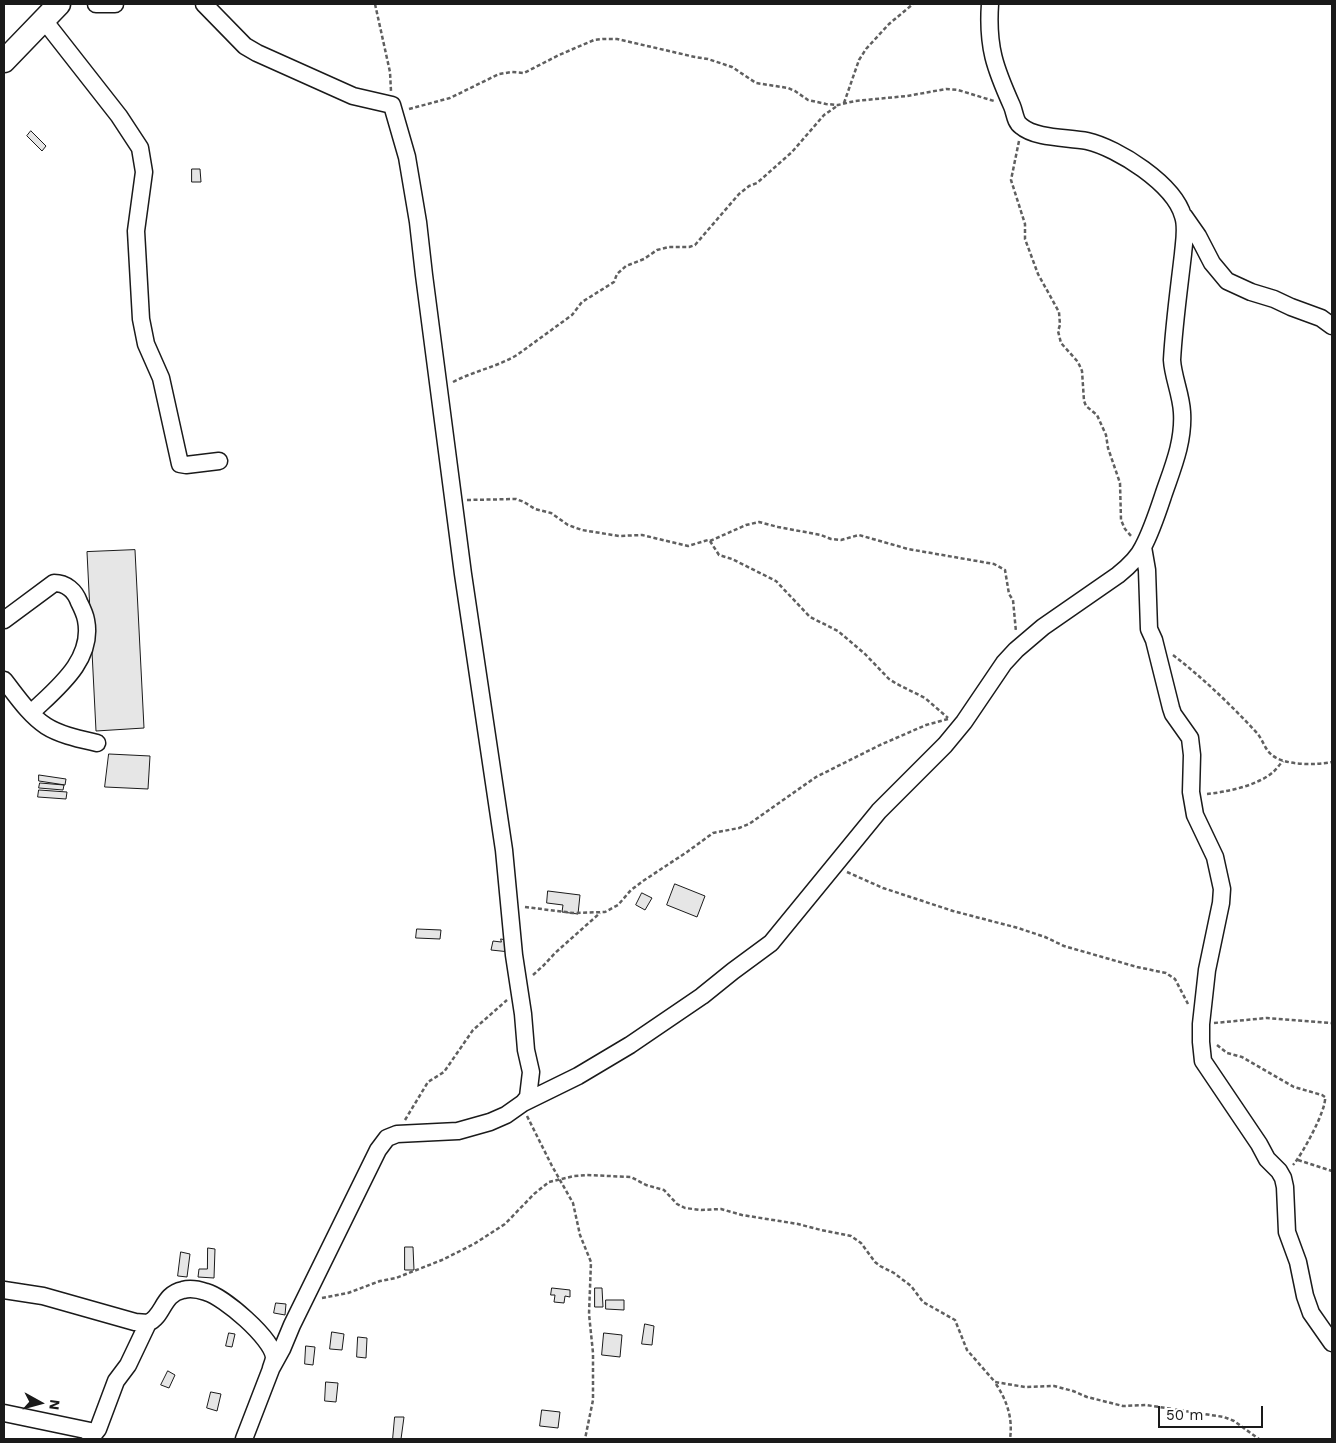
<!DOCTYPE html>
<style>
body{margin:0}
#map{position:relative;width:1336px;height:1443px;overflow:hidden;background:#fff;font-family:"Work Sans",sans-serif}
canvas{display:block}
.frame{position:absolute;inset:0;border:5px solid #1a1a1a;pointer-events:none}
.north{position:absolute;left:15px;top:1378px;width:50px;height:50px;-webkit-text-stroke:4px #fff;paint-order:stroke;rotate:97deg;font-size:14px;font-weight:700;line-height:20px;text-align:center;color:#1a1a1a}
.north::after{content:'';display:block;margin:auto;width:18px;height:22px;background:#1a1a1a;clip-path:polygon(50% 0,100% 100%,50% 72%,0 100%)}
.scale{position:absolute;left:1158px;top:1406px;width:105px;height:22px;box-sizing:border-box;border:2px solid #1a1a1a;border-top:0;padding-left:6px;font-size:15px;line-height:18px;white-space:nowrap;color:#1a1a1a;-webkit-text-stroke:4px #fff;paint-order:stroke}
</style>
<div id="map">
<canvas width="1336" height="1443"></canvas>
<div class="frame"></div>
<div class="north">N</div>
<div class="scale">50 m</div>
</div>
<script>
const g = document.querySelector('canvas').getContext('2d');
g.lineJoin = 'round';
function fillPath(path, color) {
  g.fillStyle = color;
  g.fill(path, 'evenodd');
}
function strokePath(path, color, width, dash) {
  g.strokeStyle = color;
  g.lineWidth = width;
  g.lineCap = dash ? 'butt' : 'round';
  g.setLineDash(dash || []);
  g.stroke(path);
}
const building = new Path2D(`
 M31,131l15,15 -4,5 -15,-15z
 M192,169h8l1,13h-9z
 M135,550l9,178 -48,3 -9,-179z
 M109,754l41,2 -2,33 -43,-2z
 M39,775l27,4 -1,6 -26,-4z
 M40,783l24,2 -1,5 -24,-2z
 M39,790l28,2 -1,7 -28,-2z
 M675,884l30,12 -8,21 -30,-12z
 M548,891l32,4 -2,19 -16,-2 1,-7 -16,-2z
 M642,893l10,5 -7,12 -9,-5z
 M417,929l24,1 -1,9 -24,-1z
 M501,939l5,1 4,12 -19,-2 2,-9 8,1z
 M405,1247h8l1,23h-9z
 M208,1248l7,1 -1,29 -16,-1 1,-8h8z
 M181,1252l9,2 -3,23 -9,-1z
 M552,1288l18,2v7l-5,-1 -1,7 -10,-1 1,-7h-4z
 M595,1288h7l1,19h-8z
 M606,1300h18v10l-18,-1z
 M276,1303l10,1 -1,11 -11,-2z
 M645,1324l9,2 -2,19 -10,-1z
 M332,1332l12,2 -2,16 -12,-1z
 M229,1333l6,1 -3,13 -6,-1z
 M604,1333l18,2 -2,22 -18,-2z
 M358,1337l9,1 -1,20 -9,-1z
 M306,1346l9,1 -2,18 -8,-1z
 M168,1371l7,4 -6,13 -8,-3z
 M326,1382l12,1 -2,19 -11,-1z
 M211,1392l10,2 -4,17 -10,-3z
 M542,1410l18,2 -2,16 -18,-2z
 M395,1417h9l-3,22h-8z`);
fillPath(building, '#e6e6e6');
strokePath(building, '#1a1a1a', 1);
const minor = new Path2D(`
 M96,4h19
 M204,4l41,42 12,7 96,43 39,9 15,52 11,65 6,53 39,299 41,276 10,105 9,59 3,36 5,22 -3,25 -5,6
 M43,19l76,97 21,32 4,24 -8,59 5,88 5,25 15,34 19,86 6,1 33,-4
 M1184,216l14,20 14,27 15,18 24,11 23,7 17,8 30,11 11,8
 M1143,547l4,23 2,59 5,11 17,68 2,6 17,24 2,17 -1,37 4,23 20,42 7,32 -1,14 -14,67 -6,54v18l2,19 56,83 8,15 12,12 4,7 2,9 2,45 11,30 7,34 6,17 21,30
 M4,620l50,-37c12,0 21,8 25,19 3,6 6,12 7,18 8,40 -29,68 -54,92
 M4,680c12,15 25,35 42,46 14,9 34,13 51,17
 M4,1290l39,6 92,26 13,1c16,-7 14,-29 35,-33 7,-2 17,0 23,2 18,5 66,46 68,65 0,3 -2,8 -3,11
 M4,1413l91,19
 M90,1439l8,-10 18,-48 12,-16 20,-42
 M244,1439l27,-70 11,-20 10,-24 86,-175 9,-12 10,-4 61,-3 32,-9 16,-7 17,-12 55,-27 52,-31 72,-49 31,-25 38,-28 108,-132 66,-66 19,-23 40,-59 12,-13 27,-23 75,-52c10,-8 20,-17 25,-28 9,-17 15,-36 21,-54 9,-26 20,-52 18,-81 -1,-18 -9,-35 -10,-52 2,-36 7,-71 11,-106 1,-12 4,-27 0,-38 -9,-32 -65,-68 -96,-75 -19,-4 -51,-2 -66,-15 -6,-4 -6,-13 -9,-20 -17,-38 -25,-59 -22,-102`);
const highway = new Path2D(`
 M4,61l55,-57`);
strokePath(minor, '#1a1a1a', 19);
strokePath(highway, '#1a1a1a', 25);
strokePath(new Path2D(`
 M375,4l15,68 1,19
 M844,103l15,-43 7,-11 23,-25 24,-20
 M409,109l41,-11 49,-24 13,-2 12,1 35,-18 35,-15 9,-1h14l78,18 13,2 24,8 24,16 32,5 7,3 13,9 18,4 12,1 17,-4 52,-5 39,-7 12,1 36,11
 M1019,141l-8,39 14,44v15l13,35 21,38 1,13 -2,6 3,12 17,19 4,9 2,30 2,5 11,9 9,20 2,13 12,35 1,37 4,9 7,8
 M453,382c21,-11 44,-15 64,-27l55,-40 10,-13 32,-20 3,-8 9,-8 18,-7 13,-9 12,-3h20l6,-2 44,-51 10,-8 8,-3 35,-31 32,-37 13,-9
 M467,500l49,-1 8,3 11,7 16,4 17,12 14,5 37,6 23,-1 46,11 20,-6 2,1 9,14 13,4 44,22 34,36 28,14 27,23 24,25 8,5 28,14 23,20
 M710,541l36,-16 13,-3 19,5 43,8 10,4 10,1 18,-5 49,14 86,15 11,6 4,24 4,6 3,32
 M1173,655c30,23 58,50 84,78 6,7 8,17 15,22 13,11 45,10 60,7
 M1207,794c19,-2 49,-8 65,-21 4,-3 7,-8 11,-12
 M847,872l36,16 70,23 65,17 27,9 19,9 73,21 29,6 9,6 13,25
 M525,907l48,6 32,-1 13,-7 13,-15 12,-9 44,-29 26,-19 26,-5 10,-4 67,-47 64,-32 46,-20 22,-6
 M533,975l11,-10 11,-12 45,-40
 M1214,1023l53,-5 65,5
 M1217,1045l10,8 15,4 52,30 28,8 3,2c2,12 -23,58 -32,68
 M527,1116l25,50 21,37 7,32 11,27 -2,52 4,39v47l-8,39
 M405,1120l23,-38 16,-10 29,-42 34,-30
 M1298,1160l34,11
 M322,1298l26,-5 32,-12 16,-3 46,-18 32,-16 31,-20 29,-30 15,-12 25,-6 13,-1 44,2 15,8 18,5 13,14 8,4 16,2 20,-1 21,6 56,9 23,6 30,6 10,7 14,19 5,4 14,7 17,13 12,16 32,18 12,30 28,32 30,5 29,-1 19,5 14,6 36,9 23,-1 78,12 10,4 25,18
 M996,1384c11,17 17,34 14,55`), '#5f5f5f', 2.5, [4, 2.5]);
strokePath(minor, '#fff', 16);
strokePath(highway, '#fff', 22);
</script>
